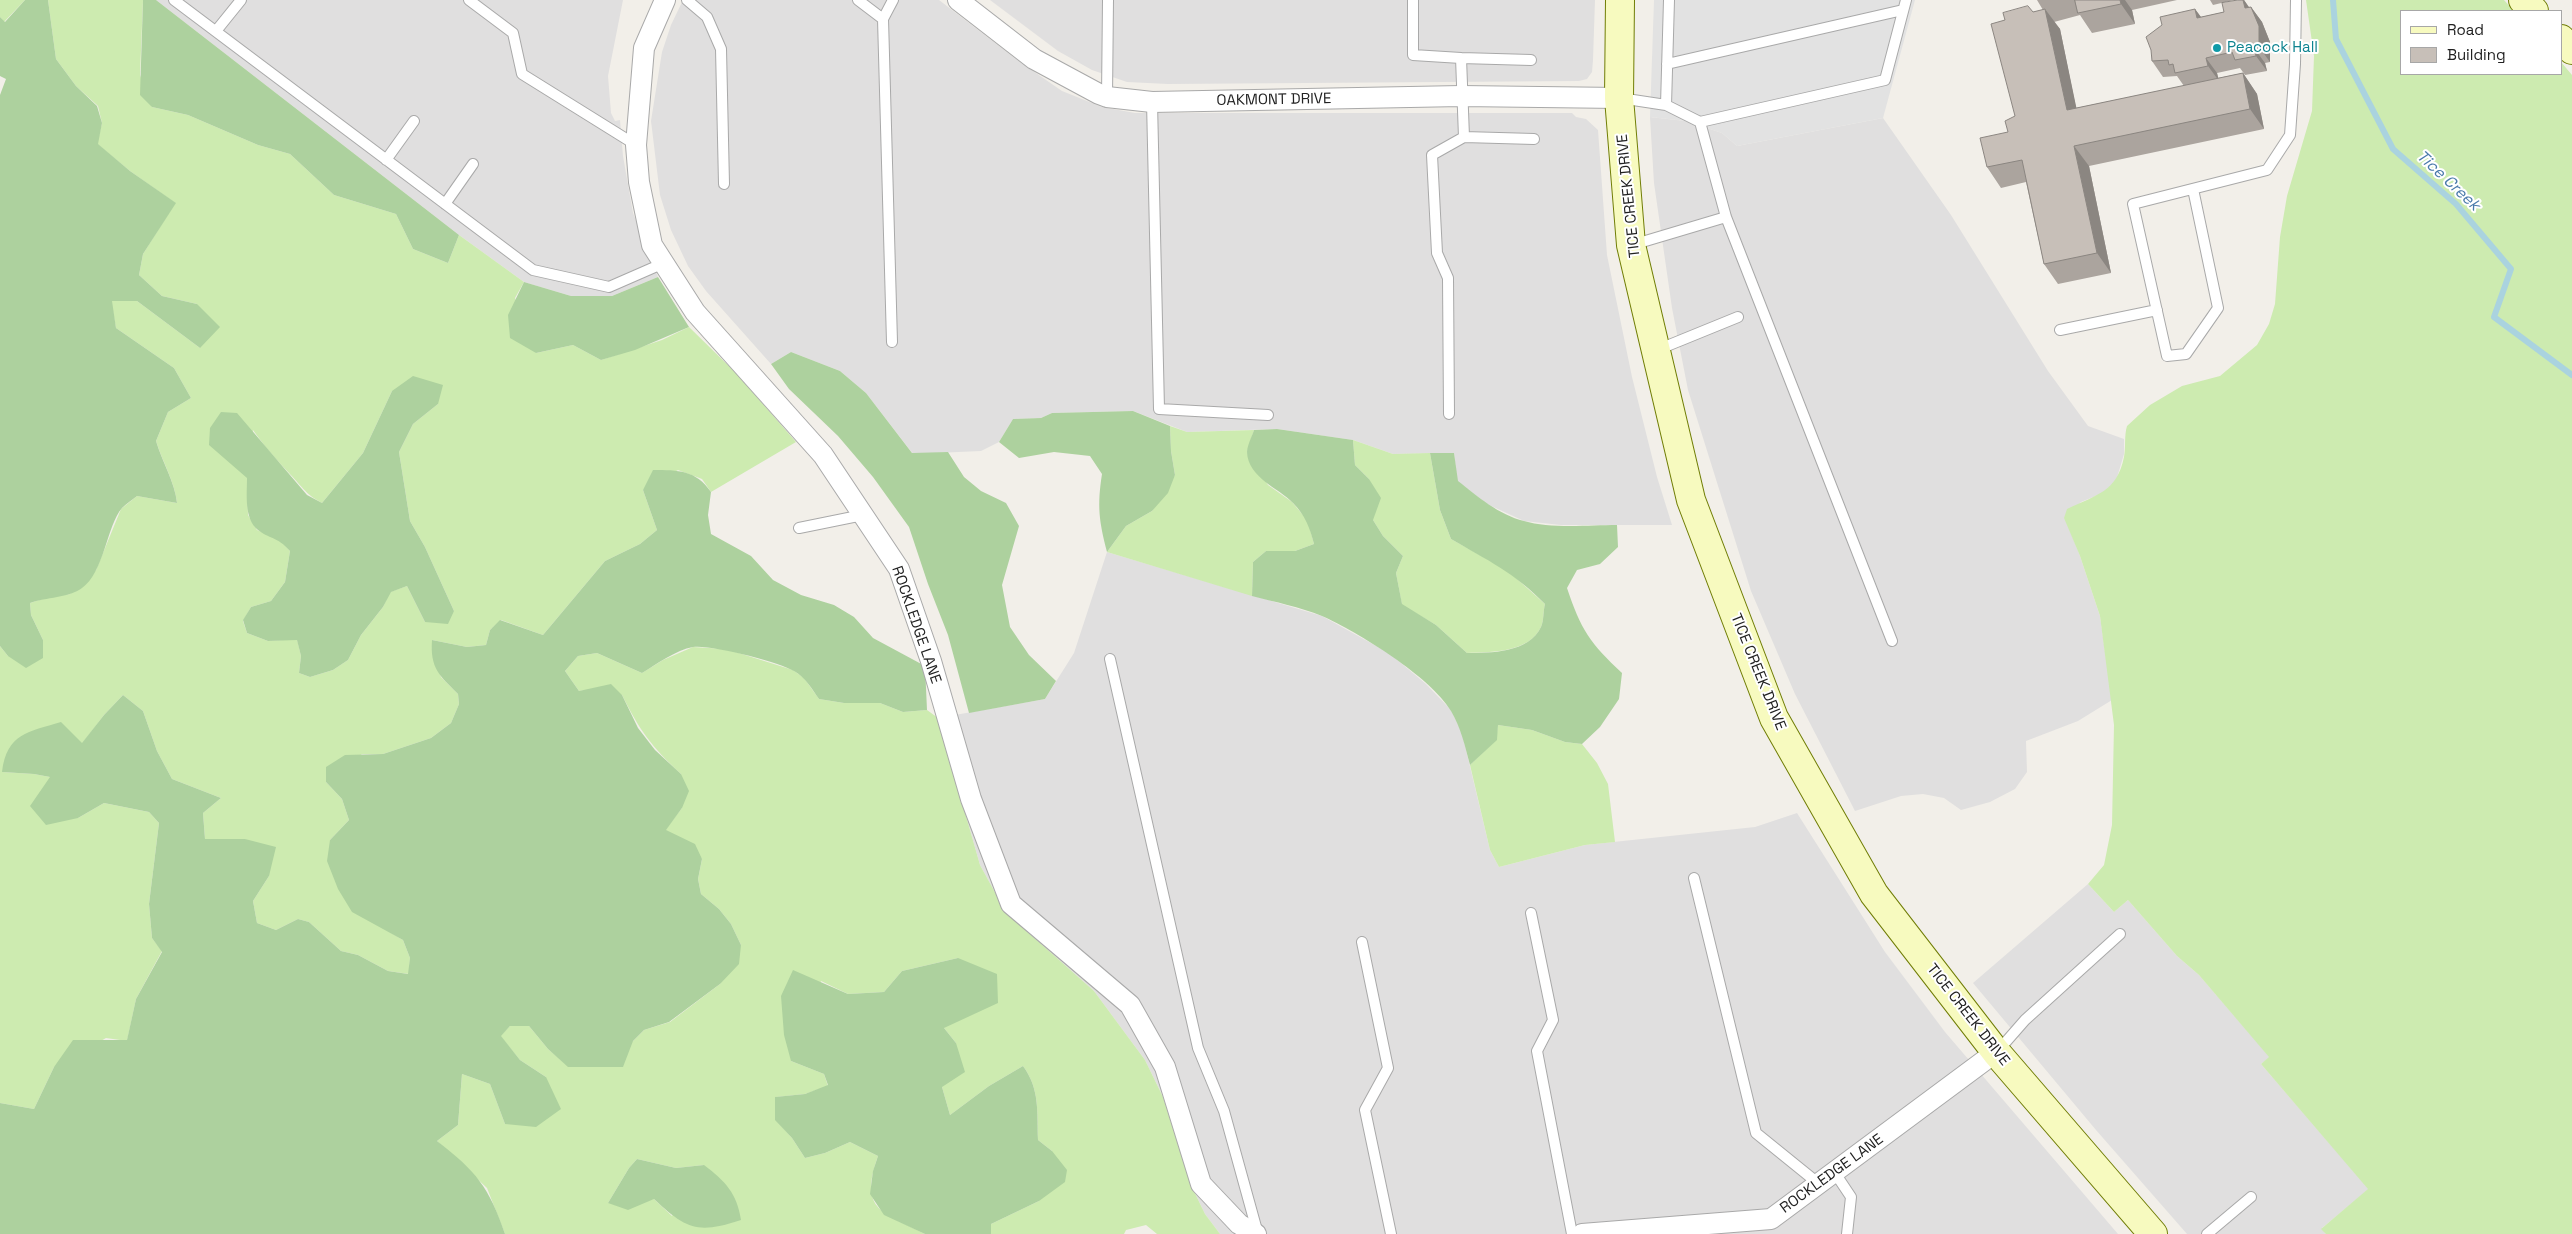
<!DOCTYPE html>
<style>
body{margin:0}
#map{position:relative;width:2572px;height:1234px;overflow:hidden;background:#f2efe9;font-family:"Space Grotesk",sans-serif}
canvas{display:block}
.legend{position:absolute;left:2400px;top:10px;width:162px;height:65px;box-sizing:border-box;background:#fff;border:1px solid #a7a7a7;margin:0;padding:6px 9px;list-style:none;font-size:15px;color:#222}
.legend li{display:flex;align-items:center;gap:10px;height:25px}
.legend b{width:25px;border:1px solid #a7a7a7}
</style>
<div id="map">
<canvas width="2572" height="1234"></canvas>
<ul class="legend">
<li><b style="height:6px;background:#f7fabf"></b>Road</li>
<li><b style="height:14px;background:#c7bfb8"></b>Building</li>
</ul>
</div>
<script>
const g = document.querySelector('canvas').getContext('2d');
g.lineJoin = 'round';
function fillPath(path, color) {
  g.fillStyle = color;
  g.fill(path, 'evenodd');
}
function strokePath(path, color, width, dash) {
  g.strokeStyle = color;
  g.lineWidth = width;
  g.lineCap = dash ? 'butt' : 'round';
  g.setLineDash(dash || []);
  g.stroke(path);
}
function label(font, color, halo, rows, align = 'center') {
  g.font = font + ' "Space Grotesk",sans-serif';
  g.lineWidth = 4;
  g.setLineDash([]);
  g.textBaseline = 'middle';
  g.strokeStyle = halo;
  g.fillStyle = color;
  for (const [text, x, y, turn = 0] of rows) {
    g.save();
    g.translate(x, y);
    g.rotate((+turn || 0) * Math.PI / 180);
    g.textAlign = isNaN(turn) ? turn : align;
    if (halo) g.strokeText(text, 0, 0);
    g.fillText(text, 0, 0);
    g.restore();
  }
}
fillPath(new Path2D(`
 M156,0h467l-15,76 3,37 4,8 5,-1 3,36 10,57 25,64 -46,19h-41l-47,-14 -65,-47z
 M683,0h256l81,62 42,29 40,16 33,6h437l4,4 10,2 12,11 9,125 25,122 25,100 15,48h-111l-37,-4 -37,-17 -30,-23 -3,-28 -61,1 -40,-14 -76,-11 -90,3 -54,-21 -81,2 -11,5 -28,1 -14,23 -18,9 -68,3 -47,-61 -26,-22 -49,-19 -20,12 -65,-73 -18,-25 -17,-36 -11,-35 -9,-74 11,-69 9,-27z
 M990,0h605l-2,60 -1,12 -5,7 -8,2 -411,3 -41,-2 -35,-12 -34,-19z
 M1650,117l36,4 36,12 15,13 146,-28 68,97 97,156 40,55 36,13v15l-8,27 -13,12 -22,9 -16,16 15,38 20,60 12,84 -34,21 -52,20 1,31 -12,17 -25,13 -29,8 -17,-12 -21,-4 -22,2 -46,15 -60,-117 -44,-103 -63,-201 -16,-82 -18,-125z
 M1107,552l215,64 67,37 37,31 25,26 11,23 28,117 9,17 86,-22 170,-18 42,-14 88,139 60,80 173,202h-898l-15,-20 -15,-31 -27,-86 -18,-37 -51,-69 -72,-64 -25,-31 -17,-31 -42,-147 107,-19 29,-46z
 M2088,884l26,28 14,-12 49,56 22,19 71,82 -9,7 108,125 -47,39 4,6h-139l-91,-104 -123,-147z`), '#e0dfdf');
fillPath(new Path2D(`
 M0,0h25l-21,22 -4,-5z
 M48,0h95l-3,75 12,32 36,8 70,30 32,9 44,41 62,19 17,35 35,14 11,-28 65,47 -9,16 21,55 37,-8 28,15 61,-20 27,-13 48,47 59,68 -85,50 -9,-13 -24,-9 -35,20 14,40 -17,14 -35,17 -62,74 -42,-15 -11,10 -4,15 -19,2 -35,-7 9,37 17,17 1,10 -8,19 -20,15 -48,16h-21l-36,28 16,17 7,21 -19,20 53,88 20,12 7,18 -1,16 -21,-3 -30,-16 -17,-4 -32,-29 -11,-3 -22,11 -19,-7 -4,-22 16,-25 -24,-37h-40l-2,-26 18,-15 -49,-19 -15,-28 -14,-40 -20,-16 -19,20 -22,29 -80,28 32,2 16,3 28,41 26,-15 45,9 10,11 -10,81 3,34 10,13 -26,48 -9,42 -21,-3 -52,29 -20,42 -34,-6v-457l8,10 35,-16 -12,-25 -1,-12 18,-6 22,-3 26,-24 25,-61 16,-13 40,7c-2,-21 -15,-42 -21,-62l12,-29 23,-14 -17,-30 -58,-40 -5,-27h26l63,47 -3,-44 -35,-8 -23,-21 4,-21 32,-51 -45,-32 -33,-27 5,-21 -4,-17 -22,-20 -20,-27zM392,391l46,13 -25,20 -14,28 11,69 15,26 29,64 -29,11 -18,-36 -17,6 -7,15 -22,28 -13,25 -15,10 -23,7 -11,-4 2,-17 -4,-17 -29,2 -21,-8 -4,-12 8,-14 20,-6 14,-19 5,-31 -10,-11 -23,-10 -9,-15 -1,-37 6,-48c11,16 22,28 35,42 13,13 17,22 34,31l41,-50z
 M2306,0h198l10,11h-113v63h160v-12l11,13v1159h-246l-5,-5 47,-40 -107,-125 8,-7 -70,-82 -22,-19 -49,-56 -14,12 -26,-28 16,-19 8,-40 2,-100 -14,-109 -20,-60 -16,-38 3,-9c29,-14 50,-17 57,-52 2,-10 0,-21 3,-31l23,-21 32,-19 38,-10 37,-31 12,-21 6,-20 5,-67 7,-41 25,-85 2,-55z
 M1170,426l17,6 67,-2 -7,22 21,33 24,17 16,19 6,23 -19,7h-29l-13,11 -1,34 -145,-44 19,-26 26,-15 23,-36 -4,-24z
 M1353,440l40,14 37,-1 10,57 11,29 56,31 38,34c-2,7 -1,17 -4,23 -12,26 -51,25 -74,26l-31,-28 -34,-20 -6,-32 7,-17 -20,-20 -10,-16 -4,-41 -14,-14z
 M693,647l33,2 67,21 11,8 15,21 25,4h36l23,9 24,-2 11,8 42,147 17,31 25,31 72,64 51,69 18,37 27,86 15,31 15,20h-63l-11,-9 -20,5 -2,4h-133v-10l48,-23 13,-50 -14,-11c-1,-28 2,-51 -15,-74l-34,20 -39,29 -8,-28 14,-44 -12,-15 14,-70 -56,13 -18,21 -36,2 -27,-13 -30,80 33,13 4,12 -23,8 -29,3v23l16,18 13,20 20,-5 25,-11 28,14c-20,56 6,56 47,78h-420l-18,-46 -50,-47 21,-16 4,-51 28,10 15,40 41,-47 -26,-17 -20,-24 10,-10h19l19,23 20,17 65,-25 11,-11 26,-8 50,-38 21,-39 -10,-21 -12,-15 -18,-15 -3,-15 4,-20 -37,-29 17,-22 -1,-34c-30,-28 -41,-43 -59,-79l-33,-5 -10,1 -14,-20 13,-15 19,-3 45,20 21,-13zM637,1159l39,9 28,-3 -32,51 -18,-17 -46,4 21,-35z
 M1498,725l34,5 33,12 17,2 15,19 11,21 7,58 -30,3 -86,22 -9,-17 -20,-85 26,-25z`), '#cdebb0');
fillPath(new Path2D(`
 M25,0h23l8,59 20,27 21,20 5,17 -4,21 32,27 46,32 -33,51 -4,21 23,21 35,8 23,23 -20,21 -63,-47h-25l4,27 58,40 17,30 -23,14 -12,29c6,21 19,41 21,62l-40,-7c-5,4 -11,8 -15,12 -15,17 -18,65 -40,80 -13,10 -36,9 -52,15l1,12 12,25v18l-17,10 -18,-12 -8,-10v-551l6,-16 -6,-3v-59l5,5z
 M143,0h13l303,235 -11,28 -35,-14 -17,-35 -62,-19 -44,-41 -32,-9 -70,-30 -36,-8 -12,-12z
 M658,277l31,50 -54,23 -34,10 -28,-15 -37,8 -26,-15 -2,-23 16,-33 47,14h41z
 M791,352l49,19 26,22 46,60 36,-1 16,25 17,14 25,12 13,23 -17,59 8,42 19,28 27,26 -11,18 -76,14 -21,-78 -20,-51 -19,-57 -36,-50 -35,-41 -49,-47 -18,-25z
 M413,376l30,9 -5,19 -25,20 -14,28 11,69 15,26 29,64 -6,13 -23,-2 -18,-36 -16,6 -8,15 -22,28 -13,25 -15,10 -23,7 -11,-4 2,-17 -4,-16 -29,1 -21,-8 -4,-13 8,-13 20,-6 14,-19 5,-31c-13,-15 -21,-12 -32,-21 -14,-11 -11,-36 -11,-52l-38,-33 1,-17 11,-16 16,1 70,82 15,8 41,-50 29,-62z
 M1133,411l37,15 1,25 4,24 -7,18 -16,18 -26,15 -19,26c-8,-31 -10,-46 -5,-78l-12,-18 -36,-4 -35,6 -20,-16 14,-23 28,-1 11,-5z
 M1277,429l76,11 2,25 14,14 12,19 -8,22 10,16 20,20 -7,17 6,31 34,21 31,28c23,0 62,0 74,-26 3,-6 2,-16 4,-23 -30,-31 -58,-44 -94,-65l-11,-29 -10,-57h24l4,28c19,15 41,34 66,40 26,8 65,4 93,4l1,22 -18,17 -23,6 -10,18c14,42 23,55 55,85l-3,26 -19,28 -18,17 -17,-2 -33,-12 -34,-5 -1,15 -27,25c-5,-19 -9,-37 -19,-54 -20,-34 -93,-79 -129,-95 -22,-9 -47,-14 -70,-20l1,-34 13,-11h29l19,-7c-4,-16 -9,-29 -21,-41 -14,-15 -45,-25 -46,-51 0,-6 5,-16 7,-22z
 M653,470c25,0 43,0 58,22l-3,23 3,19 40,22 22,24 28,15 33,10 20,12 19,21 52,28 2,44 -24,2 -23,-9h-36l-25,-4c-7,-10 -14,-22 -25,-28 -14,-9 -85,-27 -101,-24 -17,3 -36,17 -51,26l-45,-20 -19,3 -13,15 14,20 32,-7 11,11 16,33 17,22 26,24 8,17 -7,17 -16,22 29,14 7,15 -4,20 3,15 18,15 12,15 10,21 -2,19 -19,20 -51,38 -25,8 -11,11 -10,26h-55l-20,-18 -19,-23h-19l-9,10 19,24 26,17 15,32 -25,18 -31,-3 -15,-40 -28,-10 -4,51 -21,16c39,30 52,46 68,93h-505v-131l34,6 20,-42 19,-27h54l9,-41 26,-47 -10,-14 -3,-34 10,-81 -10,-11 -45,-9 -26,15 -32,7 -16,-19 20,-29 -16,-3 -32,-2c5,-39 26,-40 59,-50l21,21 22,-28 19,-20 20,16 14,40 15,28 49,19 -18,15 2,26h40l31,8 -7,29 -16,25 4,22 19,7 22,-11 11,3 32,29 17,4 30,16 20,3 2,-16 -7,-18 -51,-28 -14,-23 -11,-28 3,-21 19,-20 -7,-21 -16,-17v-15l19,-12 38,-1 48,-16 20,-15 8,-19 -1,-10c-19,-19 -28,-26 -26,-54l35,7 19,-2 4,-15 10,-10 43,15 62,-74 35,-17 17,-14 -14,-40z
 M958,958l39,16 1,29 -54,25 12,15 9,29 -23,15 8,28 39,-29 34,-20c17,23 14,46 15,74l14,11 15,19 -2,12 -26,19 -48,23v10h-66l-41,-19 -14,-21 3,-23 5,-15 -28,-14 -25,11 -20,5 -13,-20 -17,-18v-23l30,-3 23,-9 -4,-11 -33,-13 -7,-26 -3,-39 12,-26 55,24 36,-2 18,-21z
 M637,1159l39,9 28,-3c21,16 33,28 37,55 -43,14 -54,10 -87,-21l-26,11 -20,-7 21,-35z`), '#add19e');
fillPath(new Path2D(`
 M1654,0h261l-32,118 -146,28 -15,-13 -36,-12 -36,-4z`), '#e2e2e2');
strokePath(new Path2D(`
 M2333,0l3,39 57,110 63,55 55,65 -17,48 78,58`), '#aad3df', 6);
const lane = new Path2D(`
 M174,0l359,270 76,17 55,-24
 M469,0l44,33 9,41 114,71
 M687,0l20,17 14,32 3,135
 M858,0l25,19
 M1413,0v55l48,3 3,79 -32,18 5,98 11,25 1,136
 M216,31l25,-31
 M1461,58l70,2
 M1667,64l236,-54
 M1107,97l1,-97
 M1620,98l46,7 3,-105
 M1152,102l7,307 109,6
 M1666,105l34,17 185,-42 21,-80
 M1700,122l26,95 166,424
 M1464,137l70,2
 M386,160l28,-39
 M2193,189l25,119 -32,46 -19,2 -34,-152 134,-34 23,-35 5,-71 1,-64
 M445,204l28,-40
 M1632,245l94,-28
 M2060,330l97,-20
 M892,342l-9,-323 10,-19
 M1657,350l81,-33
 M799,528l64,-13
 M1110,659l88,389 26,63 34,123
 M1694,878l62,255 63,51
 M1531,913l22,107 -16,31 35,183
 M1362,942l26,126 -23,42 26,124
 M1997,1052l28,-32 95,-86
 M1835,1173l16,24 -4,37
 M2207,1234l44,-37`);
const street = new Path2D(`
 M665,0l-21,48 -8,97 3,37 13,63 43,67 128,143 76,114 32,92 40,138 40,105 119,101 35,62 36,117 38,40 17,10
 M958,0l76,59 65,35 8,3 45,5 309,-6 158,2
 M1582,1234l189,-15 225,-167`);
const secondary = new Path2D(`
 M1620,0l-1,98 12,147 60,255 83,218 100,176 122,158 157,182
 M2523,0l11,11
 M2561,39l11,11`);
strokePath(lane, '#a9a9a9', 12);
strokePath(street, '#a9a9a9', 22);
strokePath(secondary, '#707d05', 30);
strokePath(lane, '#fff', 10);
strokePath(street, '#fff', 20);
strokePath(secondary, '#f7fabf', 28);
fillPath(new Path2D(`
 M2037,0h140l-45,10 3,14 -43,9 -12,-18 -26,7 6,7 16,79 108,-22 -7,-10 -14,1 -11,-16 43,-52 6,8 23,-5 14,-12h6l5,7h2l11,15 8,20v20l-5,1 2,8 -22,4 -5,-7 -23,5 1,5 25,-5 14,21 7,35 -175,37 22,107 -53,11 -14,-20 -18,-82 -25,6 -14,-21 21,-35 7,-16 18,-104 10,-2z
 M2210,0h24l-21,5z`), '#aba49e');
fillPath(new Path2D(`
 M2120,0h5l7,10 3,14 -14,-20z
 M2243,0h1l10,15 -9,-7z
 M2251,7l11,15 8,20v20l-11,-15z
 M2045,9l15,20 21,101 -14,-20z
 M2195,9l11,15 -9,-6z
 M2254,48l11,15 2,8 -11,-15z
 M2206,58l11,15 2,8 -11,-15z
 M2243,73l14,21 7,35 -14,-20z
 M2074,146l15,20 22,107 -14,-20z`), '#8b8681');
const building = new Path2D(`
 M2075,0h45l1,4 -43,9z
 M2238,0h5l2,8 6,-1 8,19v21l-5,1 2,8 -21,4 -3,-8 -26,6 2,8 -33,7 -2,-9 -4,1 -1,-5 -16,1 -1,-11 -5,-13 16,-12 -2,-8 35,-8 2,9 27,-6 -2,-9z
 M2028,6l5,6 12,-3 22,101 176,-37 7,36 -176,37 23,107 -53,11 -22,-104 -35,7 -7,-29 28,-6 -3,-11 10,-5 -24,-92 14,-4 -2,-7z`);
fillPath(building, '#c7bfb8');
strokePath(building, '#8b8681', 1);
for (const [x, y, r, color] of [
 [2217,48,5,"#0f9aa8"]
]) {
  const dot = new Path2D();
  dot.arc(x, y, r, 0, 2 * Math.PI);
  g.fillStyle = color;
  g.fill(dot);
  strokePath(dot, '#fff', 2);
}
label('15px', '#0d838f', '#fff', [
 ["Peacock Hall",2227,48]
], 'left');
label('15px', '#222', '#fff', [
 ["OAKMONT DRIVE",1274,100,-1],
 ["TICE CREEK DRIVE",1629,196,-96],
 ["ROCKLEDGE LANE",916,625,71],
 ["TICE CREEK DRIVE",1758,672,68],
 ["TICE CREEK DRIVE",1968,1015,52],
 ["ROCKLEDGE LANE",1832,1174,-36]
]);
label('italic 16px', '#4a7aab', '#fff', [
 ["Tice Creek",2448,181,43]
]);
</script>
